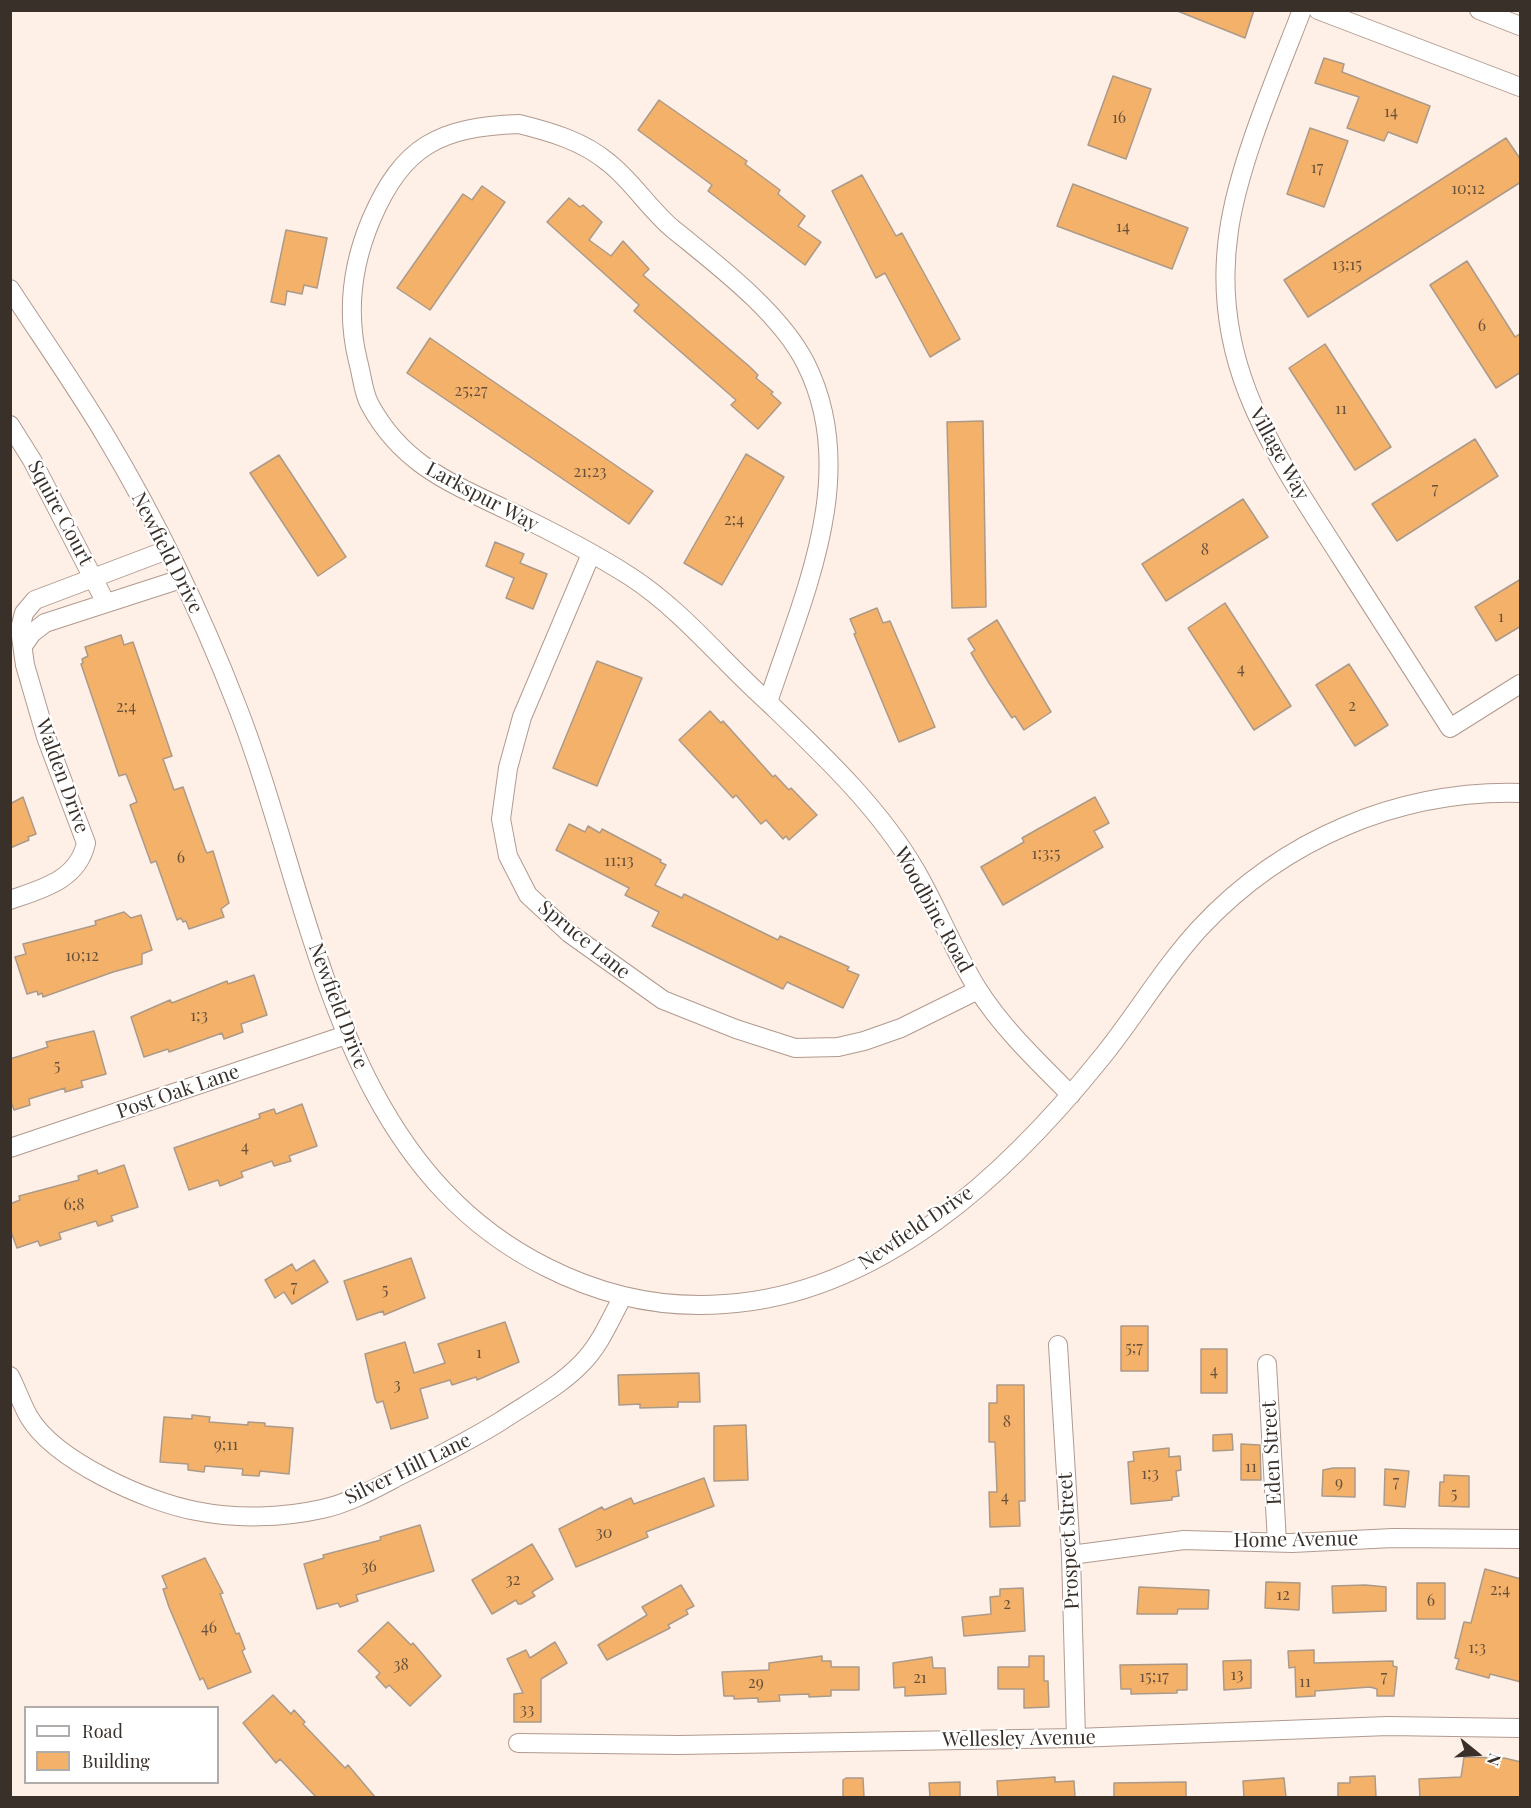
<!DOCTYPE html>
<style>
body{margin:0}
#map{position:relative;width:1531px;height:1808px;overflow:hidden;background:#feefe7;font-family:"Playfair Display",serif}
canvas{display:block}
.frame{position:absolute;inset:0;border:12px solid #39302a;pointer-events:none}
.legend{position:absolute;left:24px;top:1706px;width:195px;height:78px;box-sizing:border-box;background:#fff;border:2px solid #b0acaa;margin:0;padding:8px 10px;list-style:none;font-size:18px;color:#39302a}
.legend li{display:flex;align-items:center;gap:12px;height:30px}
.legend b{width:30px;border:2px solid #b0acaa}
.north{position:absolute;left:1447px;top:1724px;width:60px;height:60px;-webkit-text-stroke:4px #fff;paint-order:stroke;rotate:108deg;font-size:16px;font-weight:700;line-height:24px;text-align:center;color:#39302a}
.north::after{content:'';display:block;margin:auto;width:21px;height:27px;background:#39302a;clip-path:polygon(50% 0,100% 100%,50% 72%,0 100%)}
</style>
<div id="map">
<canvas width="1531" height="1808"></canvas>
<div class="frame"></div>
<ul class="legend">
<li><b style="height:8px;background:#fff"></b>Road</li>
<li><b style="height:16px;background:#f4b16a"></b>Building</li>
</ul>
<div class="north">N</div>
</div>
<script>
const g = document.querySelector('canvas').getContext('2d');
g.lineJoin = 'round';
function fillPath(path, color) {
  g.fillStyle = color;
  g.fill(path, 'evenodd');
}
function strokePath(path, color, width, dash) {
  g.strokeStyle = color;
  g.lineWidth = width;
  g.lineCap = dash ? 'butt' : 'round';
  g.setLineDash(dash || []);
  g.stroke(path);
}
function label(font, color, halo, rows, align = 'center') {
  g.font = font + ' "Playfair Display",serif';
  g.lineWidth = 4.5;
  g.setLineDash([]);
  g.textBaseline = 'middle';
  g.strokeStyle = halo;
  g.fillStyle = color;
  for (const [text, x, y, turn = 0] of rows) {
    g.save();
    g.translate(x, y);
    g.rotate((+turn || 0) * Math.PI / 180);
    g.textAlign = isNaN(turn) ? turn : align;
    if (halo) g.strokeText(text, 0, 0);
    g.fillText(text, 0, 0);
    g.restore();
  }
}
const building = new Path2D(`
 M1175,10h79l-9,28z
 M1324,58l20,6 -2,8 88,34 -13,37 -29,-11 -4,9 -37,-13 12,-31 -44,-14z
 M1113,76l38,13 -25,70 -38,-14z
 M659,100l88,61 -2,3 35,26 -2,4 27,22 -7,10 23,16 -16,23 -97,-74 4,-6 -74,-55z
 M1310,128l38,13 -24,66 -37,-13z
 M1506,138l15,22v22l-213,135 -24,-37z
 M862,175l34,61 6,-3 58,106 -30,18 -45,-84 -9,5 -44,-87z
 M1073,184l115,44 -16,41 -115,-43z
 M482,186l23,16 -75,108 -33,-22 66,-94 9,6z
 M569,198l11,9 3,-2 19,17 -13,18 22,16 12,-15 26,28 -6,6 107,92 8,8 -2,3 17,14 -2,2 10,9 -23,26 -27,-24 5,-5 -102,-89 5,-6 -92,-83z
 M286,230l41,8 -10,50 -13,-3 -2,9 -15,-3 -2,14 -14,-3z
 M1467,261l48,76 6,-4v39l-25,16 -66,-103z
 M430,338l223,153 -24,33 -222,-151z
 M1325,344l66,103 -36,23 -66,-102z
 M983,421l3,186 -34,1 -5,-186z
 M1475,439l23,37 -101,65 -25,-37z
 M746,454l38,23 -62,108 -38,-22z
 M279,455l67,102 -28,19 -68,-103z
 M1243,499l25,38 -102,64 -24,-37z
 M495,542l29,12 -4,9 27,11 -14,35 -27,-11 8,-20 -28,-12z
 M1521,579v47l-25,15 -21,-34z
 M1225,603l66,103 -37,24 -66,-102z
 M877,608l6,15 7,-2 45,106 -36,15 -45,-108 2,-1 -6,-14z
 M997,620l54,92 -27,18 -9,-14 -3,2 -23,-35 -18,-30 4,-3 -7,-11z
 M121,635l3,10 9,-3 39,114 -9,3 11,31 9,-3 22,62 2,4 6,-2 16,52 -8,6 3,8 -35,12 -3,-8 -3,1 -2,-4 -4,2 -21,-59 -5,2 -21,-58 7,-3 -11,-28 -7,2 -38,-112 2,-1 -1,-4 6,-3 -3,-9z
 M597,661l45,17 -45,108 -44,-18z
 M1349,664l39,61 -33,21 -39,-61z
 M710,711l11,12 2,-2 50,56 2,-2 14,15 2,-2 26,27 -28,25 -3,-4 -3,3 -17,-19 -5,4 -25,-29 -3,3 -11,-12 -43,-46z
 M23,797l13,37 -8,3 1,3 -19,8v-44z
 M1095,797l14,26 -15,8 9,16 -100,58 -22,-38 43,-25 -2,-4z
 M569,824l16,8 3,-6 12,7 2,-4 59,31 -1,2 6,3 -11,20 27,13 2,-4 94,46 2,-4 69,31 -2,3 12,5 -16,33 -56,-26 -4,7 -131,-63 7,-14 -34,-17 4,-7 -73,-38z
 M124,912l7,6 10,-3 11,35 -10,4v10l-29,8 -70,25 -1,-4 -4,2 -1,-4 -10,3 -12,-37 11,-3 -3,-10 73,-19 -1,-4z
 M254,975l13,40 -26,9 2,8 -19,7 -2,-6 -53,19 -1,-3 -24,8 -13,-40 39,-17 2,3 55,-22 1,3z
 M94,1031l12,43 -25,7 2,6 -18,5v-4l-36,11 1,6 -16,5 -4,-11v-40l38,-12 -2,-5z
 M302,1104l15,42 -28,10 2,5 -17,5 -2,-5 -31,11 2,5 -23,9 -2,-6 -29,10 -15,-42 86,-30 -1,-4 15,-5 2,5z
 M124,1165l14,42 -27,9 2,5 -15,5 -2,-5 -37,12 2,6 -21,7 -2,-5 -21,7 -7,-19v-25l10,-4 -1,-4 60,-16 -1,-4 19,-6 1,4z
 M411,1258l14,40 -41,17 -1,-4 -26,9 -13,-39z
 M314,1260l14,22 -36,22 -8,-12 -9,6 -10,-18 27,-16 4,7z
 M505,1322l14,40 -42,18 -1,-3 -24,8 -2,-5 -30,9 8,29 -37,11 -8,-28 -6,2 -2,-4 -10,-45 40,-12 9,31 31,-10 -7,-19z
 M1121,1326h27v45h-27z
 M1201,1349h26v44h-26z
 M699,1373l1,29h-22v5l-38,1v-4l-21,1 -1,-30z
 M997,1385h27l1,116h-6l1,25 -30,1 -1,-35h8l-2,-50h-6v-39h8z
 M192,1415l18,2 -1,5 39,3v-3l17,1v3l28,2 -4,46 -29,-3 -1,5 -17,-1 1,-6 -38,-3 -1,6 -16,-2v-6l-28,-2 4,-45 28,2z
 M746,1425l2,55 -34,1v-55z
 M1232,1434l1,16 -20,1v-16z
 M1241,1444l19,1 1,35h-20z
 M1169,1448v9l11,-1 1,14 -5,1 3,25 -7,1v3l-41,4 -3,-42 6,-1 -1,-9z
 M1333,1468h22v29l-33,-1 1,-26z
 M1385,1469l24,2 -4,36 -21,-2z
 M1444,1475l25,1v31l-30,-1 1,-24h4z
 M704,1478l10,28 -68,26 2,5 -72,30 -17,-38 43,-22 2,3 27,-12 3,6z
 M420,1525l14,46 -78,24 2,6 -18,6 -2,-4 -21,6 -13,-45 20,-6 -1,-3 58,-15 -1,-3z
 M532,1544l21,35 -21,13 3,4 -14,8h-3l-2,-4 -24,14 -20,-34z
 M205,1558l18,35 -3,1 16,40 3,-1 6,16 -3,2 9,21 -43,17 -5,-11 -3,2 -31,-73 -6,-18 4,-1 -5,-12z
 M1485,1569l36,10v103l-31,-8 -1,4 -33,-9 3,-10 -4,-1 9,-36 7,1z
 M1266,1582l34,1 -1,27 -34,-2z
 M1417,1583h28v36h-28z
 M681,1585l13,21 -8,4 2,4 -20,11 2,3 -63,32 -9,-15 49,-30 -5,-8z
 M1366,1585l20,2v24l-53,2 -1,-27z
 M1139,1587l70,3 -1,19h-30l-1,5h-40z
 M1023,1588l2,43 -61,5 -2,-19 29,-3 -1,-17 10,-1v-7z
 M388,1622l23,23 2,-2 28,33 -31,30 -21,-21 -3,3 -10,-11 4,-4 -22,-22z
 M555,1642l12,21 -26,16v43h-27v-28l9,-1 -16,-34 19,-9 4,8z
 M1314,1650v13l79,-2v5l4,1 -3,29h-17v-7l-7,-2 -55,4v5l-19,1 -1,-30 -6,1 -1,-17z
 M822,1656v5h9v6h28v23h-28v6l-22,1v-3l-30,1 1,6 -22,1v-4l-24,1v-3h-10l-2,-24 47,-2v-7z
 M1029,1656h15v25h4l1,26 -25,1v-19h-26v-22h31z
 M932,1657l1,11h12l1,26 -41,2v-9l-11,1 -1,-25z
 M1251,1660v28l-27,2 -1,-29z
 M1187,1664v26h-10v3l-46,1v-5h-10l-1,-24z
 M273,1695l18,19 3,-4 11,12 -2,2 42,44 3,-3 27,32h-59l-36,-38 -4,4 -33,-40z
 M1464,1757l40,1 17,4v35h-101l-1,-18 42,-2z
 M1375,1776l1,21h-38v-14h12v-6z
 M1055,1777v5l19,-1 1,16h-77l-1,-16z
 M846,1778h17l1,19h-21v-17z
 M1284,1778l2,19h-42l-1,-16z
 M960,1782v15h-30l-1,-14z
 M1186,1782v15h-72v-14z`);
fillPath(building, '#f4b16a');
strokePath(building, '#ac9a89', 1.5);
const street = new Path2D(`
 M1302,10c-25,65 -63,152 -73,220 -20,132 44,221 111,326 37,57 73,115 110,172l70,-44
 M1318,10l202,77
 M1479,10l41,16
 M519,124c32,8 64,17 90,39 24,19 40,46 64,66 44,36 107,83 133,135 55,110 -3,232 -38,338 -46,-41 -85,-91 -137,-125 -39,-25 -82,-47 -124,-67 -57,-27 -105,-46 -137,-105 -7,-12 -8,-30 -12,-44 -12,-49 -6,-96 13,-141 32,-75 69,-93 148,-96z
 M10,289c32,49 65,96 95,146 51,85 96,178 132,271 77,196 97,455 309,561 57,29 115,42 179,37 156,-10 284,-131 377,-247 34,-42 61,-89 98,-129 83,-89 199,-138 320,-135
 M10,425l22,35 74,143
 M591,554l-69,163 -14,51 -7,51 7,37 20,39 41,38 94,67 73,29 59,19 43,-1 26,-6 37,-13 77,-38
 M23,646l9,-13 13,-10 136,-44
 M768,702c53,51 111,105 148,169 22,38 38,80 61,117 25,40 61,74 94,107
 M10,900c32,-11 68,-20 76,-57l-40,-106 -21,-72 -5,-36 4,-16 11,-13 132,-50
 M10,1148l336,-113
 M1058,1345l13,210 5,183
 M1267,1364l10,178
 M10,1376c7,14 12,29 19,41 26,44 118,85 167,94 40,8 86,7 126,-2 28,-6 54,-21 79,-34 34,-17 68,-34 100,-54 27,-18 58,-34 81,-58 18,-18 28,-43 40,-65
 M1071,1555l113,-15 108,3 101,-5 127,1
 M518,1743l161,2 397,-7 312,-12 132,2`);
strokePath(street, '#b19a8e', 20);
strokePath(street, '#fff', 18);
label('16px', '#68503a', null, [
 ["14",1391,112],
 ["16",1119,118],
 ["17",1317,168],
 ["10;12",1468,189],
 ["14",1123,227],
 ["13;15",1347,265],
 ["6",1482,326],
 ["25;27",471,391],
 ["11",1341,409],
 ["21;23",590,472],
 ["7",1435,489],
 ["2;4",734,520],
 ["8",1205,550],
 ["1",1501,617],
 ["4",1241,669],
 ["2",1352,706],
 ["2;4",126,707],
 ["1;3;5",1046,854],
 ["6",181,858],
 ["11;13",619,861],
 ["10;12",82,956],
 ["1;3",199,1016],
 ["5",57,1066],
 ["4",245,1147],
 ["6;8",74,1205],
 ["7",294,1287],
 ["5",385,1290],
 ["5;7",1134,1348],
 ["1",479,1353],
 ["4",1214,1371],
 ["3",397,1385],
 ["8",1007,1422],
 ["9;11",226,1445],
 ["11",1251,1467],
 ["1;3",1150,1474],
 ["7",1396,1482],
 ["9",1339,1483],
 ["5",1454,1494],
 ["4",1005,1497],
 ["30",604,1533],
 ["36",369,1567],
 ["32",513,1580],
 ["2;4",1500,1590],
 ["12",1283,1595],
 ["6",1431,1601],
 ["2",1007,1604],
 ["46",209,1628],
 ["1;3",1477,1648],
 ["38",401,1665],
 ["13",1237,1675],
 ["15;17",1154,1677],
 ["7",1384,1677],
 ["21",920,1678],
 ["11",1305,1682],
 ["29",756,1683],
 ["33",527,1710]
]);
label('20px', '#39302a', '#fff', [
 ["Village Way",1279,454,61],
 ["Larkspur Way",482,497,28],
 ["Squire Court",60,513,62],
 ["Newfield Drive",167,553,63],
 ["Walden Drive",62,776,70],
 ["Woodbine Road",933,910,61],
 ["Spruce Lane",584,940,39],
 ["Newfield Drive",338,1006,69],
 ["Post Oak Lane",178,1092,-19],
 ["Newfield Drive",916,1228,-34],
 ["Eden Street",1272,1453,-93],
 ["Silver Hill Lane",408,1469,-26],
 ["Home Avenue",1296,1540,-1],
 ["Prospect Street",1069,1541,-93],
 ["Wellesley Avenue",1019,1739,-1]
]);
</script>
